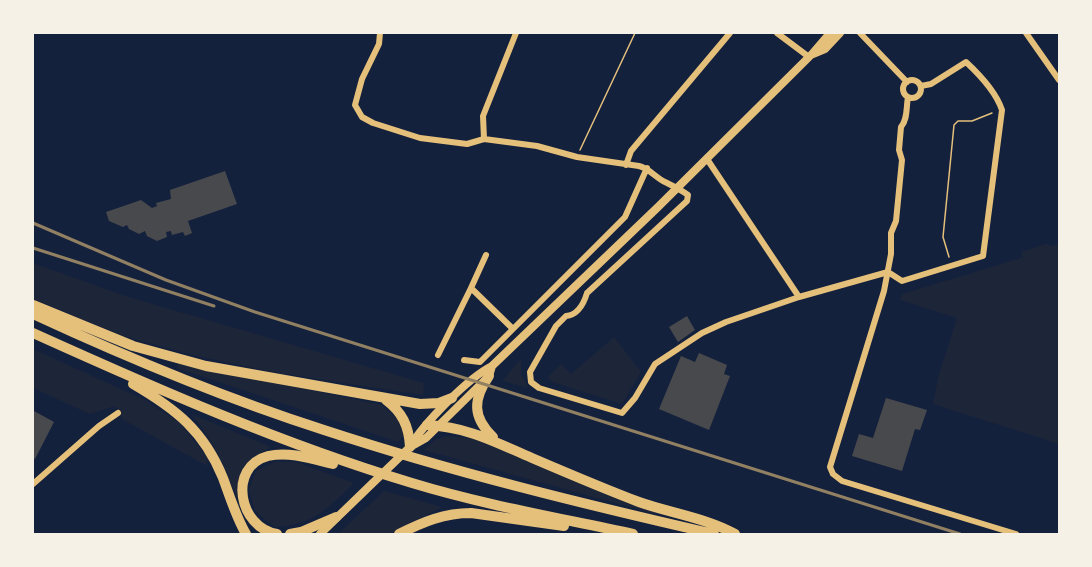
<!DOCTYPE html>
<style>
body{margin:0}
#map{position:relative;width:1092px;height:567px;overflow:hidden;background:#14213d;font-family:Quicksand,sans-serif}
canvas{display:block}
.frame{position:absolute;inset:0;border:34px solid #f6f1e7;pointer-events:none}
</style>
<div id="map">
<canvas width="1092" height="567"></canvas>
<div class="frame"></div>
</div>
<script>
const g = document.querySelector('canvas').getContext('2d');
g.lineJoin = 'round';
function fillPath(path, color) {
  g.fillStyle = color;
  g.fill(path, 'evenodd');
}
function strokePath(path, color, width, dash) {
  g.strokeStyle = color;
  g.lineWidth = width;
  g.lineCap = dash ? 'butt' : 'round';
  g.setLineDash(dash || []);
  g.stroke(path);
}
fillPath(new Path2D(`
 M1046,244l6,2 7,-2v200l-126,-40 6,-30 18,-56 -57,-18 2,-6 119,-36 2,-1 -2,-5z
 M33,263l92,33 299,87 -1,12 -151,-23 -75,-16 -74,-20 -90,-37z
 M614,337l27,35 -19,32 -70,-22 -4,-5 13,-13 10,10z
 M33,349l114,52 33,22 28,35 -1,8 -85,-47 -7,-13 -25,8 -57,-26z
 M521,359v15l8,14 -27,-7z
 M178,363l204,42 15,13 7,16 -6,8 -221,-74z
 M191,414l80,33c-26,15 -31,20 -34,51 -12,-30 -24,-58 -46,-84z
 M447,436l24,2 184,74v2l-231,-64 12,-11z
 M275,462h21l58,21c-27,26 -40,42 -80,44l-19,-16 -6,-22 7,-18z
 M384,491l58,16 -50,27h-54z`), '#1d2539');
fillPath(new Path2D(`
 M225,171l12,33 -49,17 4,12 -7,3 -2,-4 -11,3 -1,-4 -5,1 1,5 -10,4 -10,-5 -2,-5 -6,3 -10,-5 -2,-4 -4,2 -14,-6 -3,-9 35,-12 11,8 5,-2 -1,-3 15,-4 -1,-9z
 M687,316l8,14 -17,12 -9,-15z
 M699,353l28,12 -3,9 6,2 -21,54 -50,-21 22,-53 14,6z
 M886,398l41,12 -7,20 -5,-1 -13,42 -50,-15 7,-22 14,4z
 M34,411l20,11 -19,37 -2,-1z`), '#48494c');
strokePath(new Path2D(`
 M580,150l55,-117
 M949,257l-6,-20 11,-112 4,-4h14l20,-8`), '#e5c07b', 1.5);
strokePath(new Path2D(`
 M380,33l-1,11 -17,35 -7,26 7,12 11,6 47,15 47,6 17,-5 53,7 40,11 62,9c11,3 16,11 26,16 8,4 15,7 23,13l-1,6 -100,92c-3,10 -9,22 -21,23l-10,10 -26,46 1,10 8,6 83,25 13,-15 20,-34 47,-31 24,-11 73,-25 89,-25
 M777,33l32,24
 M860,33l47,49
 M1026,33l33,47
 M903 89a9 9 0 1 1 18 0a9 9 0 1 1-18 0Z
 M908,97c-2,10 0,22 -7,30l-2,23 3,10 -6,61 -5,12v21l-7,37 -54,176 3,7 9,7 174,53
 M484,139l-1,-23 33,-83
 M707,159l92,138
 M626,165l5,-14 99,-118
 M888,272l14,9 81,-25 19,-146c-6,-18 -22,-35 -36,-48l-35,22 -10,2
 M471,288l15,-33
 M438,355l33,-67 41,40
 M464,360l16,2 145,-145 22,-49
 M33,484l66,-58 19,-13`), '#e5c07b', 6);
strokePath(new Path2D(`
 M813,54l12,-5 15,-16
 M410,447l16,-9 63,-62 3,-10 166,-159 154,-153 18,-21
 M320,534l90,-87c13,-23 58,-69 82,-81`), '#e5c07b', 8);
strokePath(new Path2D(`
 M33,305l100,41 73,20 214,38 19,-1 13,-5
 M33,314c95,44 191,84 291,116 128,42 259,74 390,104
 M33,333c124,56 249,111 379,150 72,22 148,35 221,51
 M489,376c-16,23 -17,41 4,61
 M133,384c43,25 71,47 90,94 7,19 13,39 23,56
 M386,400c16,12 23,26 24,47
 M427,425c41,2 68,17 105,33 35,15 70,30 107,44 31,11 67,16 96,32
 M277,534c-38,-6 -50,-67 -9,-78 21,-5 45,3 65,8
 M290,534l11,-2 35,-15
 M399,534c24,-12 45,-21 72,-21l93,13`), '#e5c07b', 10);
strokePath(new Path2D(`
 M33,223l133,57 89,32 705,222
 M33,248l181,58`), '#918062', 3);
</script>
